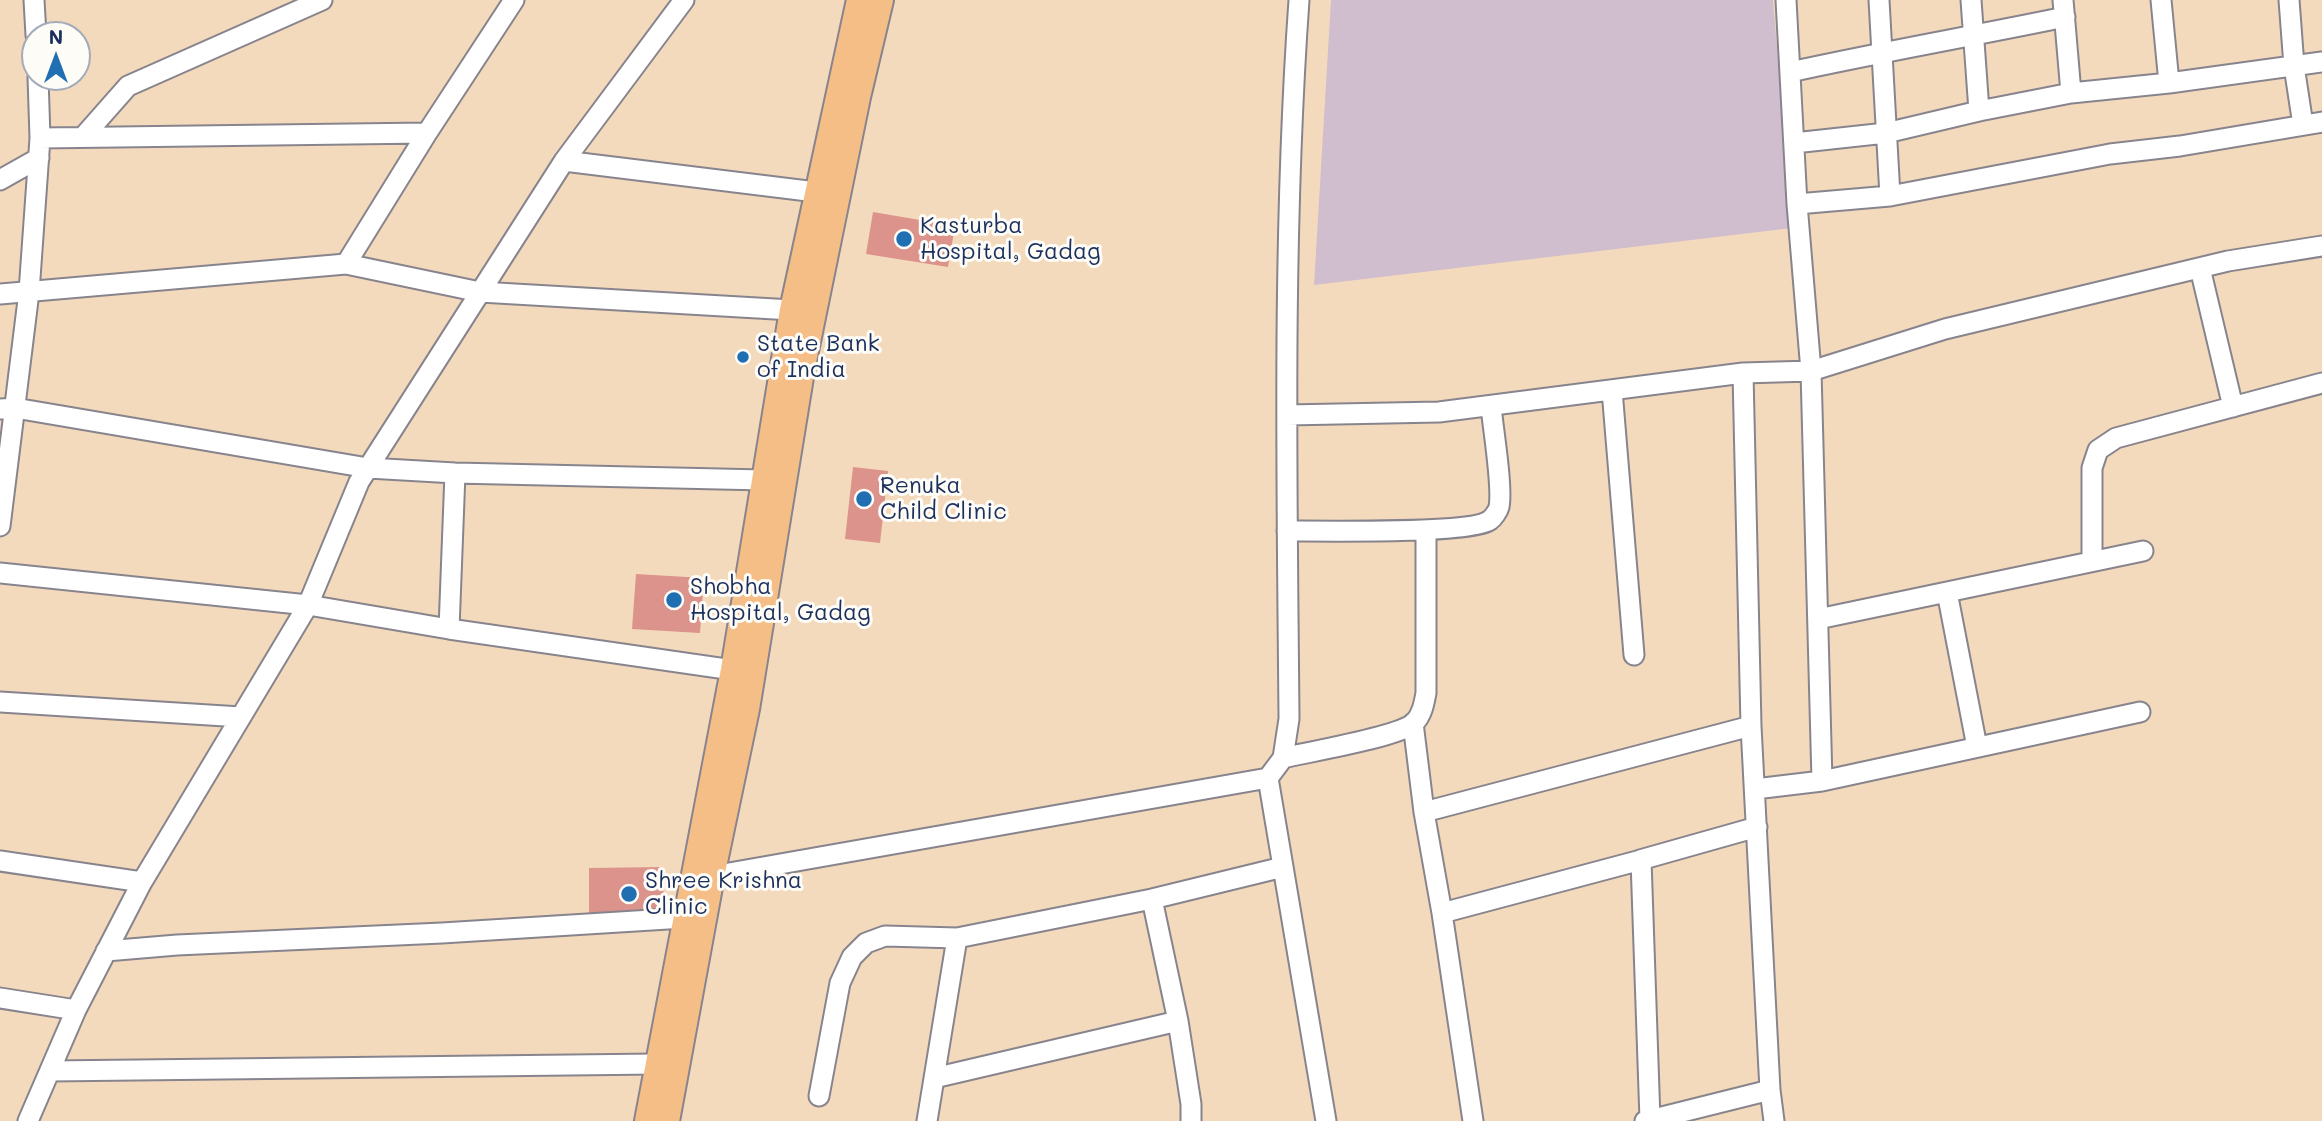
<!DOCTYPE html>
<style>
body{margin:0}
#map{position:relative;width:2322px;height:1121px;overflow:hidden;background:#f4dabc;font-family:Mali,sans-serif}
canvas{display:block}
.north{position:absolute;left:21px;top:21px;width:70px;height:70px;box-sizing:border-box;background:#fdfcf7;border:2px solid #a3aaba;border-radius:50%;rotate:0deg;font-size:19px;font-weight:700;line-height:28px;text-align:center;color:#1b2f5e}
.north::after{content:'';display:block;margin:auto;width:24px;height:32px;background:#1f6fb2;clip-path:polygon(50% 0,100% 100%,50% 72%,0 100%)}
</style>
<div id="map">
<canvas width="2322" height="1121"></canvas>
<div class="north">N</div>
</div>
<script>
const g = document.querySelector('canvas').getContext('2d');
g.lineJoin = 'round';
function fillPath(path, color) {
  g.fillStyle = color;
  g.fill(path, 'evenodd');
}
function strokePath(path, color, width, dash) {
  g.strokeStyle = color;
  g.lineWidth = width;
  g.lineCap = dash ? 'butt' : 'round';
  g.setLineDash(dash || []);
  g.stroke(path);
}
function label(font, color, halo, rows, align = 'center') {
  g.font = font + ' Mali,sans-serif';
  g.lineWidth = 6;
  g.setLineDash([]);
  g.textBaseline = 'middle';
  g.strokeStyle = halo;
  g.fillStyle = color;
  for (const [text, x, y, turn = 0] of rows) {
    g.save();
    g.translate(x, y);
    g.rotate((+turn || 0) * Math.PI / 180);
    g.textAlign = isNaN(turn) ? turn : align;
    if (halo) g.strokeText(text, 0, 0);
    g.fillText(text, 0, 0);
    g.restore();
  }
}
fillPath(new Path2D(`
 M1331,0h442l19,228 -478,57z`), '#d0bdcd');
fillPath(new Path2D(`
 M873,212l82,14 -7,41 -82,-13z
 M853,467l35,4 -8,72 -35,-4z
 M636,574l68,4 -4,55 -68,-4z
 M663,867l1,50 -75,1v-50z`), '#dc938c');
const minor = new Path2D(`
 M34,0l2,35
 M1786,0l11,204 14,167 11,410
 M1879,0l11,196
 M1971,0l8,111
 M2063,0l8,93
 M2161,0l8,83
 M2289,0l5,66 9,59
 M1790,72c91,-20 183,-36 275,-55
 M83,137l45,-51 194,-86
 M40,138l387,-5
 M1794,143l92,-10 93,-22 92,-18 98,-10 153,-21
 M564,161l252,31
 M0,180l39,-22
 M1797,204l93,-8 220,-42 70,-8 142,-24
 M346,264l81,-131 87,-133
 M2200,268l33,139
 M0,294l346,-30 134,28 312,18
 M1743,373l8,353 19,364 4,31
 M1612,390l22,265
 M0,409l15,-1 353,60 87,5 309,7
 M1287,415l152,-3 304,-39 68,-2 134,-42 283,-68 94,-15
 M0,526l29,-234 11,-154 -2,-61
 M1287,531c31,0 186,3 203,-11 3,-2 8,-9 9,-13 4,-20 -6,-78 -8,-101
 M2092,561v-93l6,-18 18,-12 206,-55
 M0,573l308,32 141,24 284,41
 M1947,592l30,155
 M1818,619l325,-68
 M449,629l6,-156
 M0,702l241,15
 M1413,723l11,89 18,101 31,208
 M1283,758c25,-6 115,-21 131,-35 8,-8 10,-19 12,-30v-163
 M1268,778l58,343
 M1755,789l67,-8 318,-69
 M1424,812l327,-86
 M1640,860l117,-33
 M0,861l142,21
 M712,876l556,-98 15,-20 6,-39c-2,-239 -7,-480 10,-719
 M1152,899l26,122 13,83v17
 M1442,913l199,-53 9,260 -5,1
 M106,951l71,-6 265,-12 242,-15
 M0,998l76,12
 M50,1071l607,-7
 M934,1078l244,-57
 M819,1096l21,-113 12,-26 14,-14 19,-7 72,2 195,-39 131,-32
 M1650,1120l120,-30
 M28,1121l48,-111 66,-128 166,-277 51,-123 205,-321 120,-161
 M927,1121l30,-183`);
const major = new Path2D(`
 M647,1121l86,-451 59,-360 67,-310
 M667,1121l45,-245 35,-167 55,-338 56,-274 23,-97`);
strokePath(minor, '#88848d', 23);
strokePath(major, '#88848d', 28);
strokePath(minor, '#fff', 19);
strokePath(major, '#f6be87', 24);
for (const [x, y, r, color] of [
 [904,239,9,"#1f6fb2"],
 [743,357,7,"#1f6fb2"],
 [864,499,9,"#1f6fb2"],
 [674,600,9,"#1f6fb2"],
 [629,894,9,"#1f6fb2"]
]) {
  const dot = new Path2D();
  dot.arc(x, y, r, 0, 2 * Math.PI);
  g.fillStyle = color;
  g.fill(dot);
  strokePath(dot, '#fdfcf7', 2.5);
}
label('23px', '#1b2f5e', '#fdfcf7', [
 ["Kasturba",920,226],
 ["Hospital, Gadag",920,252],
 ["State Bank",757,344],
 ["of India",757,370],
 ["Renuka",880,486],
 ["Child Clinic",880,512],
 ["Shobha",690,587],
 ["Hospital, Gadag",690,613],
 ["Shree Krishna",645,881],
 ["Clinic",645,907]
], 'left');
</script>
